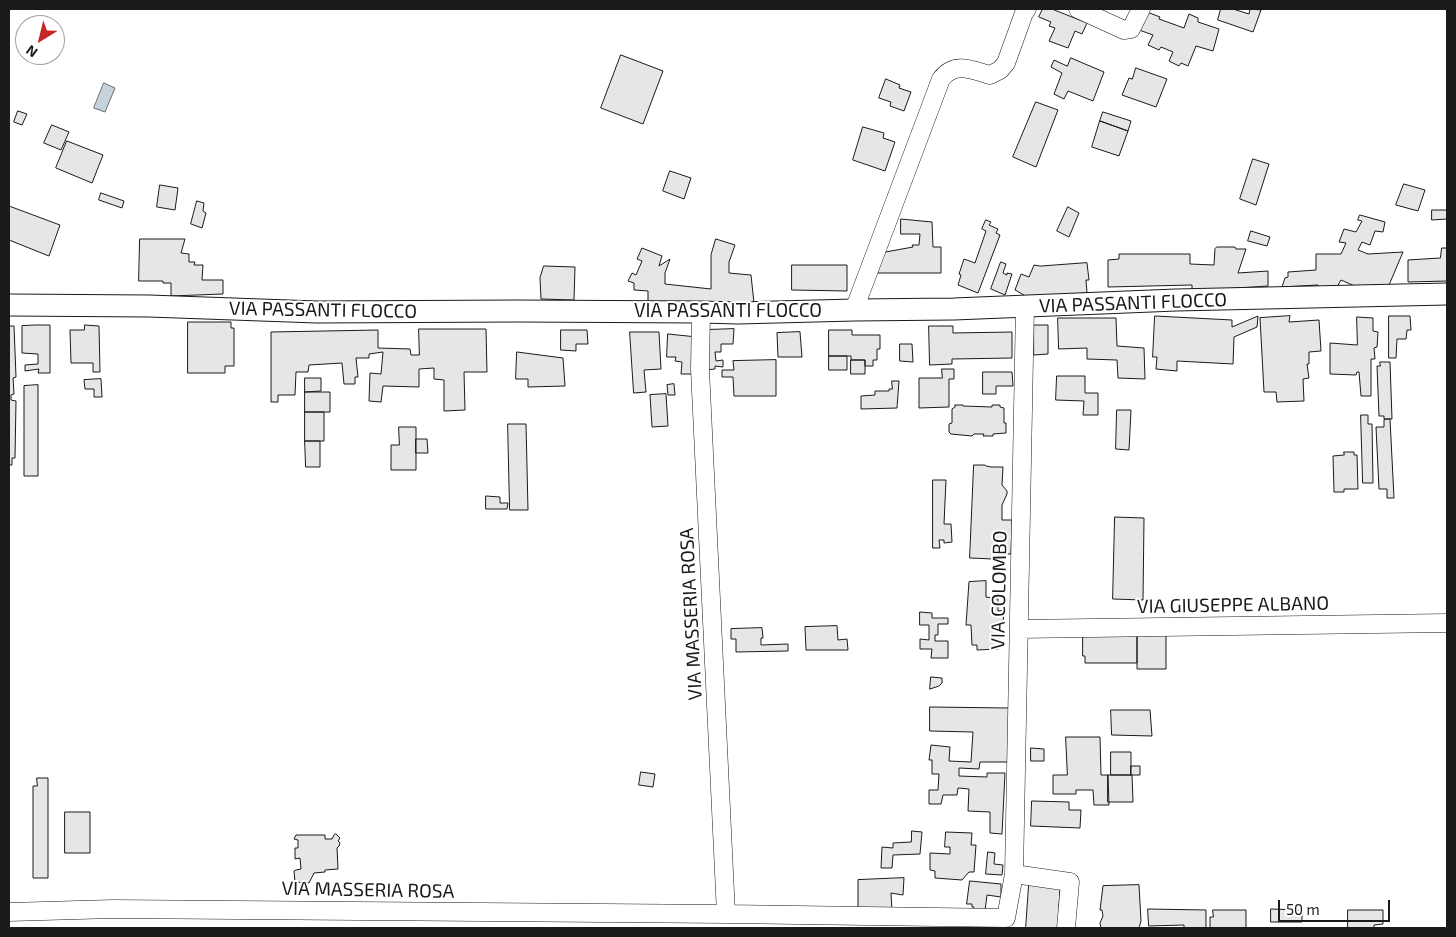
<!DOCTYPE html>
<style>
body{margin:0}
#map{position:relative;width:1456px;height:937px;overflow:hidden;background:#fff;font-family:"Exo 2",sans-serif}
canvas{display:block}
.frame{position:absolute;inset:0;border:10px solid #1a1a1a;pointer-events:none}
.north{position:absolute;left:15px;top:15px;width:50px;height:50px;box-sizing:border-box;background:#fff;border:1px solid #a3a3a3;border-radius:50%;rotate:216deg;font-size:14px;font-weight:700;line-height:20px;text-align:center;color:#1a1a1a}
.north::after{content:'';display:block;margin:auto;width:18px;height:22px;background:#c62828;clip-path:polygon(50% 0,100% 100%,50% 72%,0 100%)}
.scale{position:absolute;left:1278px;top:900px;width:112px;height:22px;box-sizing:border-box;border:2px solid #1a1a1a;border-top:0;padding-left:6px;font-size:15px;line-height:18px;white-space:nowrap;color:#1a1a1a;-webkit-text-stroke:4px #fff;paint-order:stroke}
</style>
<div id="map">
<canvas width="1456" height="937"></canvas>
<div class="frame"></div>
<div class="north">N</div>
<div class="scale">50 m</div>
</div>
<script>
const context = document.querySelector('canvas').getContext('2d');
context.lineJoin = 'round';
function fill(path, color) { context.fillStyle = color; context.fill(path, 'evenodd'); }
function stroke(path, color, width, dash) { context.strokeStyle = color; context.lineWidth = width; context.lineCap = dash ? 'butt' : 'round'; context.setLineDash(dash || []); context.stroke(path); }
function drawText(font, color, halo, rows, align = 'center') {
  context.font = font + ' "Exo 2",sans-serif'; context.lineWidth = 4; context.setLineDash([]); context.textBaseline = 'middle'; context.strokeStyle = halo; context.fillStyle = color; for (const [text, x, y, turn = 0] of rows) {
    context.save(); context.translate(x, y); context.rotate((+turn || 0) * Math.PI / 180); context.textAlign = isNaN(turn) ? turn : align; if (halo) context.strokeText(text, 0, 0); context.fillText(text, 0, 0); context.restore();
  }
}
const water = new Path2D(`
 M104 83 115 88 105 112 94 108Z`);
const building = new Path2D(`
 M1043 9H1052L1087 23 1082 34 1075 31 1068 48 1049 41 1055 28 1049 26 1051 22 1039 17Z
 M1221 9H1233L1249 14 1250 9 1261 10 1253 32 1218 20Z
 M1147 12 1160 17 1159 19 1184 28 1189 14 1198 18V22L1219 29 1213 51 1196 46 1188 66 1181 63 1179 66 1169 61 1173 52 1161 47 1159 50 1148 45 1153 35 1139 30Z
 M621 55 663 71 643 124 601 108Z
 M1071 58 1104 72 1093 101 1068 91 1064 99 1054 94 1062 73 1051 67 1054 60 1067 66Z
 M1136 68 1167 79 1156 107 1122 95 1129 78 1132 79Z
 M886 79 900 85 899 88 911 92 904 111 890 106 891 102 879 98Z
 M1036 102 1058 110 1036 167 1013 157Z
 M18 111 27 114 22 125 14 122Z
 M1103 112 1131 121 1128 131 1100 121Z
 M1100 121 1128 131 1119 156 1092 147Z
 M52 125 69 132 61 150 44 143Z
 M863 127 884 133 883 138 895 142 885 171 853 160Z
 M67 141 103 155 92 183 56 168Z
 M1253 159 1269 164 1256 205 1240 199Z
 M670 171 691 178 684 199 663 191Z
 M1404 184 1425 190 1418 211 1396 205Z
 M160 185 178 188 175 210 157 207Z
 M101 193 124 201 122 208 99 200Z
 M197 201 204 203 203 211 206 213 202 228 191 224Z
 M9 206 60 225 49 256 9 240Z
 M1068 207 1079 213 1069 237 1057 231Z
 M1432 210H1447V219L1432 220Z
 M1360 215 1385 222 1383 232 1375 231 1370 245 1362 242 1358 250 1368 254 1403 252 1389 285 1357 287 1341 280 1336 289 1319 290 1318 285 1282 287 1285 278 1288 277V272L1316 270V254H1341L1346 243 1339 242 1344 229 1356 232 1362 221 1358 220Z
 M901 219 932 222 933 247H941V273H876L880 253 913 247 912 245H919L920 234H901Z
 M986 220 991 222 989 225 998 229 996 233 1000 235 978 293 958 285 961 275 959 274 964 259 975 263 986 231 982 229Z
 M1251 231 1270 237 1267 246 1248 241Z
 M140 239H185L181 253 189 254V262H195L194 265H203L202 280H223V294L171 296V283H163V281H139Z
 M716 239 735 245 729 262V273L751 275 754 303 648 304V291L634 290V283L628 281 632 273 636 275 642 261 637 259 642 248 662 256 659 266 670 259 665 273V284L711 289V255Z
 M1217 247H1235L1236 249H1246L1238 273 1268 271V286L1192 291V285L1108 287V260L1119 259V254H1190V264L1214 265 1215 249Z
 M1442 248H1447V281L1408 282V260L1440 258Z
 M1001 262 1006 264 1003 273 1007 275V273L1012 274 1005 295 991 289Z
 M1087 263 1089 280H1086L1087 293 1023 298 1024 295 1015 290 1021 274 1029 277 1034 265 1040 266Z
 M792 265H847V291L792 290Z
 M544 266 575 267 574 300 541 299 540 278Z
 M1155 316 1232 320V327L1258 316 1257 327 1234 337 1233 364 1177 361V371L1156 369 1157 357H1153Z
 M1290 316 1289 322 1319 320 1321 351 1309 352V364H1307L1309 378 1303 379 1304 401 1277 402 1276 392H1264L1260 318Z
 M1389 316H1410L1411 330H1407L1406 339H1397L1396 358H1389Z
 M1357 317 1373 318V331L1378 332 1377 347 1374 348 1375 359H1371V396H1361L1359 372H1357L1356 375 1330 374V343L1357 345Z
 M1058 318H1116L1117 346 1144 348 1145 379 1118 378 1117 360 1087 359V348L1059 349Z
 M188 322H231V328H234V366H225V373H188Z
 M36 325H50V373H38L39 369 25 371V365L38 364V354L22 353V326Z
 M85 325 99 326 100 372H93V363H71L70 330H84Z
 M1034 325H1048V354L1034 355Z
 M9 326H14L16 377 13 378 14 394 11 395V400L16 401 15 458H12V465H9Z
 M929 326H953V333L1012 332V358L952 359V364L930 365Z
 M419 329H486L487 372H464L465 410 444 411V380L434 379V368L419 369V387L383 386 381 402 369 401 370 373 381 374 383 352 369 354V358H356L358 377H355V384H344L342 363 309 365 308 372H296L295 395H278V402H271V332L378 330V348L410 349 411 355H419Z
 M734 329 733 344H721V352H715L716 361 723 360V367L715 366V369L704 370 706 330Z
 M561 330H587L588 344H576V351L561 350Z
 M829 330H852V335H880V349H877V360H873V366H865V360H851V356H829Z
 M630 332H659L661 369 644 370 646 392 634 393Z
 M800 332 802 357H778L777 333Z
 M668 334 697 337 693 374H681L682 362 675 361 676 357H667Z
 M900 344H912L913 362 900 361Z
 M517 352 563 358 565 386 528 387V379H516Z
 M829 356H847V370H829Z
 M776 360V396H734L733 377H722V370H734L733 361Z
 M851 360H865V374H851Z
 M1380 362H1390L1392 419H1384V416H1379L1377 366H1380Z
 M942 369H954V379H949V407L919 408V378H942Z
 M983 372H1012L1013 386H996V394H983Z
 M1057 376H1085V393H1098V415H1083L1084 401 1056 400Z
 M305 378H321V391L305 392Z
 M101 379 102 397H94V389H85L84 380Z
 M892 381H899L897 408 861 409V396L875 395V391H889V389H892Z
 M674 384 675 395H668L667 385Z
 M38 385V476H24V386Z
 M305 392H330V412H305Z
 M666 394 668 426 652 427 650 395Z
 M955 405H963V406L992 407V405H1000V407L1004 408V423H1006V433L993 434V436H983L984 434H974L972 436 951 434 949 432V424L952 423V409L955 407Z
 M1117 410H1131L1129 450 1116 449Z
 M305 412H324V441H305Z
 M1361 415H1368V424H1372L1373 483H1363Z
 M1390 419 1394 498H1387V489H1379L1376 427H1384V420Z
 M508 424H526L528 510H510Z
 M399 427H416V470H391V445H399Z
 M416 439H427L428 453H416Z
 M305 441H320V467H306Z
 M1344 452H1354V455H1357L1358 489H1344V492H1334L1333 456 1344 455Z
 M974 465H985L986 466 991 467H1003L1002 485 1007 491V494L1002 505V520H1012L1011 554H1004L1005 557 994 556 993 559 970 558Z
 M933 480H946L944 524H951L952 542 944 543V540H939L940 548H933Z
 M486 496 500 497V503H508L507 509H486Z
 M1115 517 1144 518 1143 600 1113 599Z
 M986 581V597L998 599V611L1004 610 1003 625H999L998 649 977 650V645H972L971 625H966L969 582Z
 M920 612 932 613V618H948V624H938V635H935V641H948V658H931L932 649H920V639L929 640V625H920Z
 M837 626 838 640 847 639 848 650H806L805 627Z
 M762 628 763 638H761V645L788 644V651L736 652V639H731V629Z
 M1166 635V669H1137V636Z
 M1083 636H1137V663H1085V656H1083Z
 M931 677 942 678V683L939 686 930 689Z
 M930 707 1009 708 1008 762H980L979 769 959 768V776L987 777V773H1005L1002 834 990 833V812L968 811 969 789 958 788 957 795H943L941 804H929V790H938L939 774H932V760H929L931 745 950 747 949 761 971 762 973 732 930 731Z
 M1111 710H1150L1152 736 1112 735Z
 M1066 737H1100L1101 775H1108L1109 805H1094L1093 790H1076V794H1053V775H1067Z
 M1031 748 1044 749V761H1031Z
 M1111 752H1131V775H1111Z
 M1131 766H1140V775H1131Z
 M641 772 655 774 653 787 639 785Z
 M1108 775H1132L1133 802H1108Z
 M37 778H48V878H33V786H37Z
 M1032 801 1069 802V810H1081L1080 828 1031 826Z
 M65 812H90V853H65Z
 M912 831 922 832 920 854 893 855 892 868H881L882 847 893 848V843L911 842Z
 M946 832 972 833 971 845H976L974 872H969L962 880 935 878V871L930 870V853L950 854V847H945Z
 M336 834 340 838 338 841 340 843 339 846 337 848 338 869 325 870V872L314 873 309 883 295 882 294 871 296 870 301 869 300 858 295 859V848H298V840L294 839 296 835H325V839H332L334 835Z
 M988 852 995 853 994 864 1003 865 1002 875 986 874Z
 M904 878 903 895 891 893 892 911H858V880Z
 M970 881 1001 884V897L987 895 985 911H973L974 907H972V904H967Z
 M1029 885 1060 887 1058 928H1026Z
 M1139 885 1141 921 1139 928H1101L1100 923 1103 916 1102 910H1100L1103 886Z
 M1148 909 1206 910V928H1184V925L1149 926Z
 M1271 909 1302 910V922H1271Z
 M1213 910H1246V928H1210V917H1213Z
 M1348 910H1383V924L1374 925V928H1348Z`);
const minor = new Path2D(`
 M1078 9 1124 30 1131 29 1141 9
 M1025 306 1014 874 1070 882 1066 928
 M854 310 941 79C955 61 972 70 990 75L1000 70 1006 63 1024 13 1027 9
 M701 312 700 369 726 914
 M1019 629 1447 623
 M9 912 113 909 726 914 1006 918 1014 874`);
const major = new Path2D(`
 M9 305 149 306 317 312 517 311 701 312 738 313 854 310 954 309 1176 300 1447 294`);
const streetNames = [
 ["VIA PASSANTI FLOCCO",1133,303,-2],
 ["VIA PASSANTI FLOCCO",323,310,1],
 ["VIA PASSANTI FLOCCO",728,311],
 ["VIA COLOMBO",999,590,-89],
 ["VIA GIUSEPPE ALBANO",1233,605,-1],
 ["VIA MASSERIA ROSA",691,614,-93],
 ["VIA MASSERIA ROSA",368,890,1]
];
fill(water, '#c6d2dc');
stroke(water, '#6a6a6a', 1);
fill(building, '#e6e6e6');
stroke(building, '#1a1a1a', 1);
stroke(minor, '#1a1a1a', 19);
stroke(major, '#1a1a1a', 23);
stroke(minor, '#fff', 18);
stroke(major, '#fff', 21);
drawText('19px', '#1a1a1a', '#fff', streetNames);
</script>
